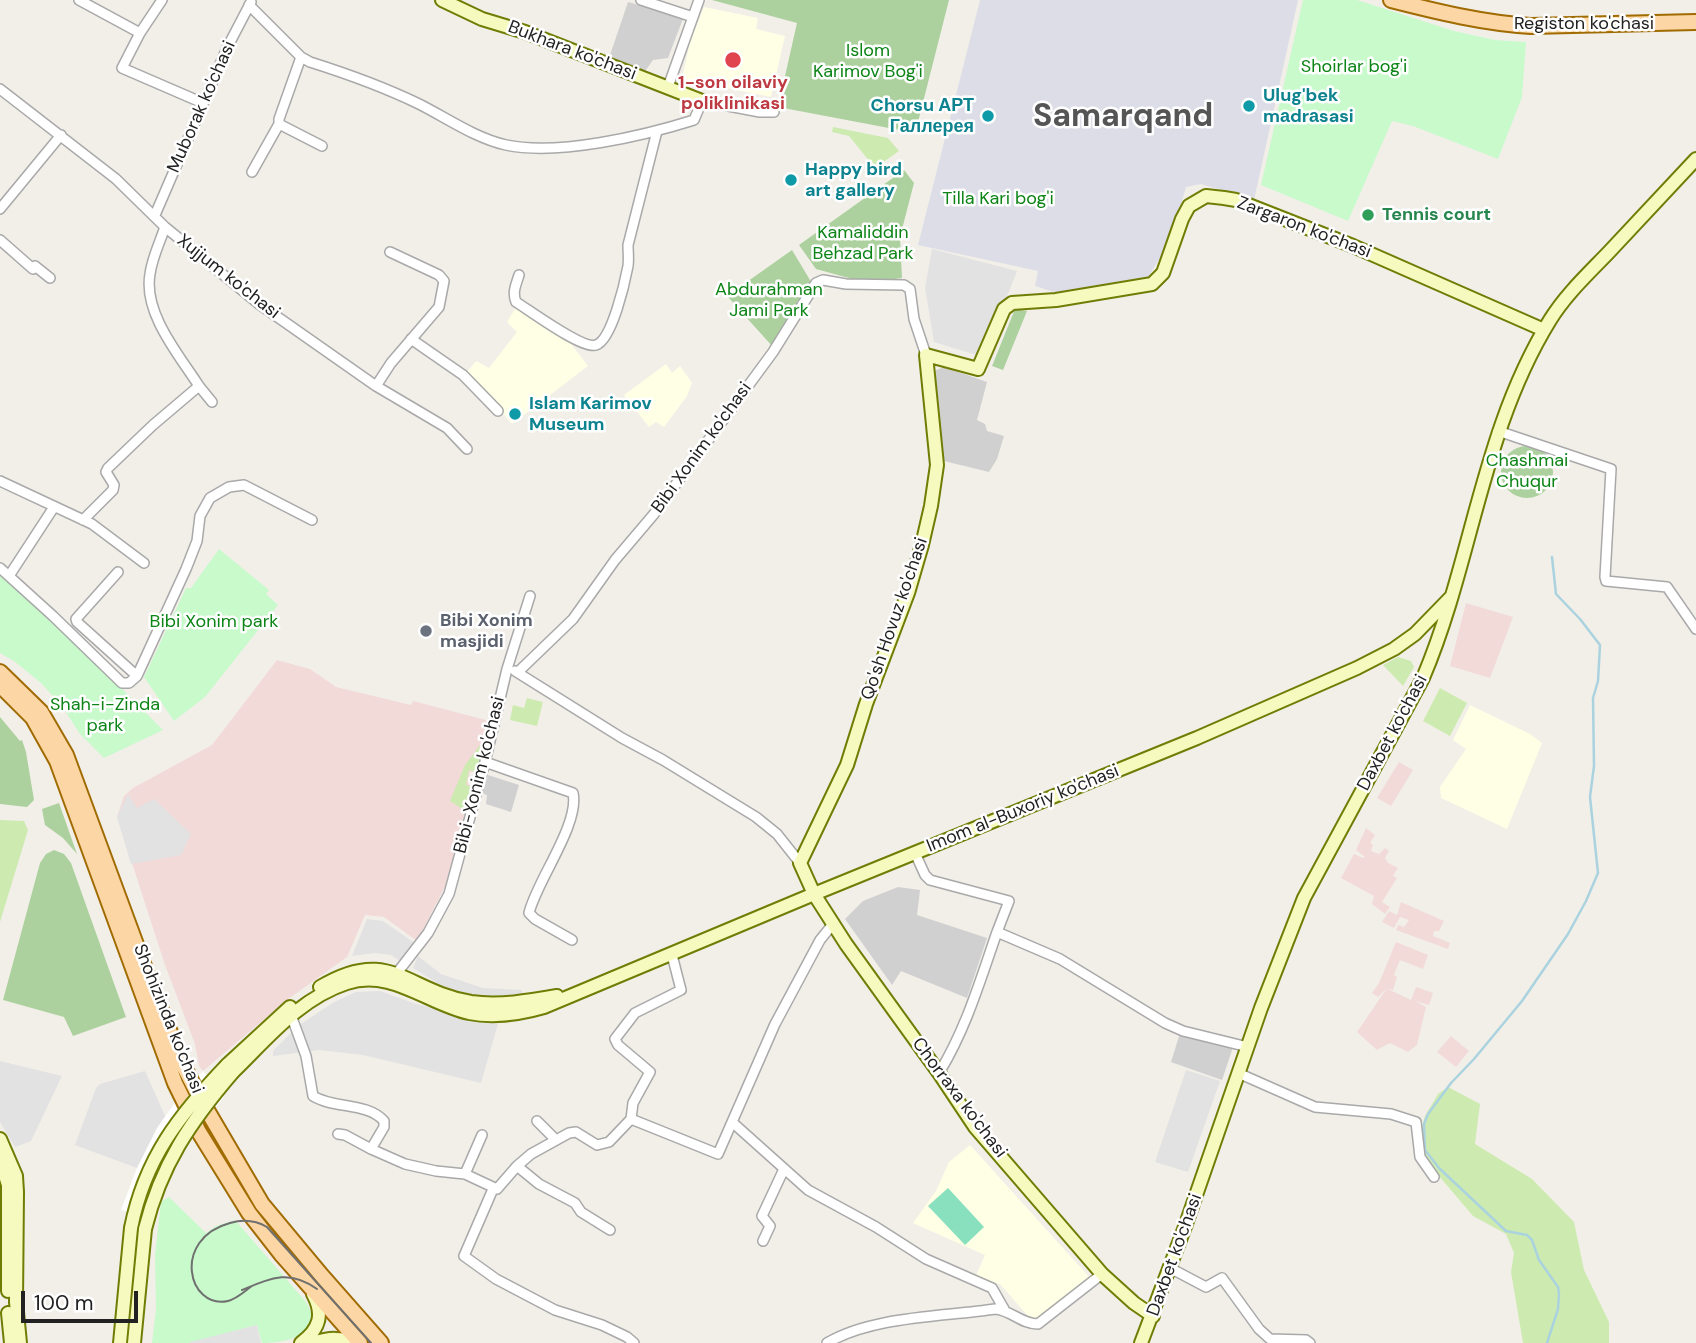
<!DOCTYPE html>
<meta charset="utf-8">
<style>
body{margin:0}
#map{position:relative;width:1696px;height:1343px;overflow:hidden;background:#f2efe9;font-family:"DM Sans",sans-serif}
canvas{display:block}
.scale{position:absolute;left:21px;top:1291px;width:117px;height:32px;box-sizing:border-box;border:4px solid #222;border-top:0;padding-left:9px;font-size:21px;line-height:24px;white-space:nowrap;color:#222;-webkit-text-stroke:5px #fff;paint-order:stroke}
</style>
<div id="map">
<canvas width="1696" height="1343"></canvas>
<div class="scale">100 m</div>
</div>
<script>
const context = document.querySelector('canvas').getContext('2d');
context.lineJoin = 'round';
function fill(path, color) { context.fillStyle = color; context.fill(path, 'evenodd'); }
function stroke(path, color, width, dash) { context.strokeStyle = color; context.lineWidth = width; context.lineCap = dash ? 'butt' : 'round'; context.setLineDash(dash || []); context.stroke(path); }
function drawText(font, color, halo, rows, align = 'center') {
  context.font = font + ' "DM Sans",sans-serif'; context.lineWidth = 5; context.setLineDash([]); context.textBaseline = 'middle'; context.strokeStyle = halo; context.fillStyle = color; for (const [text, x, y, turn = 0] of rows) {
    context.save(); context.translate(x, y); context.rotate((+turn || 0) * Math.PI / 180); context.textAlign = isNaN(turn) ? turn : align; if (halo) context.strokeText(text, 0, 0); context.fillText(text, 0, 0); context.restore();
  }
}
const commercial = new Path2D(`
 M1466 603 1513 617 1490 678 1450 666Z
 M277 660 310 669 336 687 411 705 413 701 490 721 479 772H470L468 784 474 787 451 875 417 941 384 917 365 915 347 957 287 1000 203 1071 199 1066 195 1044 165 965 117 817 124 796 133 788 212 745Z
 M1399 762 1413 770 1391 806 1377 798Z
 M1366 828 1375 835 1370 843 1373 845 1371 851 1379 854 1385 848 1389 851 1385 858 1388 863 1398 868 1393 876 1397 878 1382 902 1390 907 1385 914 1372 904 1374 896 1341 878 1354 854 1363 858 1365 857 1356 850Z
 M1401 902 1444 921 1439 931H1434L1433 936 1450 943 1448 949 1396 930 1398 925 1404 927 1409 920 1400 917 1394 928 1382 922 1389 911 1397 915Z
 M1396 942 1428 955 1423 969 1400 960 1394 975 1397 977 1393 990 1388 989 1411 1000 1416 987 1433 993 1429 1005 1415 1001 1426 1007 1417 1045 1408 1052 1390 1043 1377 1050 1357 1032 1387 988 1378 997 1372 993 1379 983Z
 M1451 1036 1469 1051 1456 1067 1437 1052Z`);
const education = new Path2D(`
 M704 7 758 18 756 29 785 36 771 97 682 79 690 42Z
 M518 304 568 340 588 366 512 424 467 372 476 361 489 368 517 332 507 322Z
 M666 364 672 373 680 366 692 383 687 396 664 427 656 422 649 427 624 395Z
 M1470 705 1530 734 1542 743 1507 829 1441 798 1440 787 1466 749 1453 740Z
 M970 1145 1091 1279 1034 1323 1000 1284 975 1278 985 1255 913 1223 936 1191 949 1162Z`);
const religious = new Path2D(`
 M628 2 647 7 650 4 684 16 668 58 653 60 643 74 608 61Z
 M944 367 987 382 977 420 985 424 987 431 1004 436 997 459 989 472 940 460 934 371Z
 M488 775 519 785 511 812 486 804 487 795 482 793Z
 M898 887 920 890 917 915 987 938 967 998 901 971 892 985 845 919 863 901Z
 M1181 1030 1235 1041 1222 1080 1171 1062Z`);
const grass = new Path2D(`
 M833 127 888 138 899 151 875 168 849 136 832 132Z
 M1398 657 1411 661 1414 667 1403 686 1383 665Z
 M1440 688 1467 703 1450 736 1423 721Z
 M527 698 543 702 537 726 510 720 513 705 524 708Z
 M481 744 486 745 479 772 469 770 466 785 474 787 467 812 450 801 465 765Z
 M0 820 24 821 28 830 0 922Z
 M1448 1087 1480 1104 1475 1144 1532 1179 1574 1222 1584 1270 1609 1322V1343H1523L1511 1272 1514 1253 1506 1234 1473 1216 1422 1156 1419 1136 1425 1116 1438 1094Z`);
const forest = new Path2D(`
 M712 0H949L917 126 910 132 778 107 797 23Z
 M904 170 914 183 900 237 902 278 867 283 816 269 799 245Z
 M792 250 813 285 773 347 727 296Z
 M1015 309 1027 311 1003 370 992 366Z
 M1501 472a26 26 0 1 1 52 0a26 26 0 1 1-52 0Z
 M0 717 20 741 22 740 26 752 34 800 27 807 0 804Z
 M59 803 77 854 63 838 45 825 42 809Z
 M54 850 64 854 71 863 126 1017 73 1036 64 1017 3 1000 40 863 46 854Z`);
const park = new Path2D(`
 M1303 0H1357L1454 31 1495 40 1526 42 1522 97 1498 159 1413 126 1392 121 1348 221 1261 185Z
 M219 549 269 590 266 594 278 605 205 697 174 721 144 677 186 588H191Z
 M0 575 47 614 163 730 104 758 80 734 62 706 41 683 14 661 0 653Z
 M169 1197 206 1233 216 1226 235 1220 306 1302 313 1316C308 1339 281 1343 262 1343L257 1325 190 1343H152L156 1309 155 1255 161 1202Z`);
const pitch = new Path2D(`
 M948 1188 984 1227 965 1245 928 1206Z`);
const parking = new Path2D(`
 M932 249 1017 271 983 357 934 342 925 288Z
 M128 794 137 808 154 799 191 834 181 855 131 864 117 817Z
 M367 919 383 921 416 944 406 965 391 955 375 953 352 956Z
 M418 956 441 974 483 988 522 990 523 1000 487 998 450 991 413 968Z
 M380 991 416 1004 498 1024 481 1083 363 1055 319 1050 273 1056V1051L298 1026 334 1002 356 992Z
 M0 1061 62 1076 31 1141 15 1147 0 1122Z
 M1186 1070 1220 1081 1188 1172 1155 1162Z
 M145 1071 165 1116 137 1168 75 1145 96 1088 100 1084Z
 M257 1325 261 1343H190V1342Z`);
const plaza = new Path2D(`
 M980 0H1298L1254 200 1201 184 1186 187 1170 241 1147 279 1057 293 1035 286 1038 271 918 245Z`);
const pier = new Path2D(`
 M203 1071 224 1097 185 1146 168 1181 156 1219 121 1210 137 1168 157 1128 181 1094Z`);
const stream = new Path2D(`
 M1547 1343 1558 1309 1559 1294 1558 1287 1539 1260 1532 1240 1527 1235 1506 1231 1439 1168 1425 1150 1424 1124 1428 1114 1451 1083 1474 1059 1522 1001 1568 934 1586 901 1598 873 1590 797 1594 766 1593 698 1598 681 1600 645 1580 619 1556 594 1552 557`);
const street = new Path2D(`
 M79 0 140 33
 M162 0 140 33 122 68 203 103
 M641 0 693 17
 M249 5 301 57 310 62C348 74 384 87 419 104 447 118 475 138 506 145 558 156 643 136 694 120L702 101 760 112H774
 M301 57 279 119V124L322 146
 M668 87 699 0
 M0 89 116 179 165 227 259 304 376 386 447 428 467 449
 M252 172 279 124
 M0 209 61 135
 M155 215 228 46 251 2
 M165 227C160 242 152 258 150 274 143 313 179 355 199 386
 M0 240 33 269 35 266 50 278
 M519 275C516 285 512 292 516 302 529 310 583 350 596 345 612 340 625 282 628 266 629 259 628 252 628 245L657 131
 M411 339 463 375 498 411
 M376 386 391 363 439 307 444 281 439 275 390 252
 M1498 431 1611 469 1605 577 1606 581 1667 587 1696 629
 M0 481 92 524 144 563
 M83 520 113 490 114 485 106 472 108 468 153 425 199 386 212 402
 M0 568 53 616 122 683H129L137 676 186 569 197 541 200 516 210 498 229 487 244 485 312 520
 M118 572 76 619 77 622 137 676
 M9 576 54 507
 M515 671 622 738 663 760 756 817 777 834 800 863
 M518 672 573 619 615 560 654 514 773 352 816 283 823 280 846 284 904 285 910 289 914 319 926 355
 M485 762 573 793C580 824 536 882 529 913L535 919 572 940
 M915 853 925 875 930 880 1009 901 997 932
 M397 973 428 933 449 894 485 762 507 669 530 596
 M291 1015 306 1056 313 1096C334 1109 367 1102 384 1121V1127L371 1149 405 1164 436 1171 465 1174 497 1189 517 1166 531 1154 569 1133 576 1132 597 1145 609 1142 631 1119 633 1103 650 1072 618 1045 615 1039 635 1013 681 990 672 955
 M939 1073C966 1029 980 981 997 932L1060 959 1165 1023 1183 1031 1248 1047
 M1238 1073 1315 1107 1391 1114 1416 1122 1420 1157 1434 1177
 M631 1119 718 1154 775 1024 820 940 833 924
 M537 1121 556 1140
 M732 1122 808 1190 876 1227 926 1259 992 1288 1004 1309
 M338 1134 345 1135 371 1149
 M517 1166 539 1184 575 1203 581 1212 610 1230
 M465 1174 482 1135
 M493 1189 464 1256 496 1279 555 1310 602 1325 627 1337 634 1343
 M763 1241 770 1226 762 1216 784 1169
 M1170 1268 1206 1287 1222 1278 1259 1329 1270 1339 1306 1340 1310 1343
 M827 1343C873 1316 942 1317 995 1309 1011 1310 1021 1324 1038 1324L1102 1274`);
const secondary = new Path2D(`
 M442 0 482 19 525 32 702 101
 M320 987C390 945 406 991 471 1002 499 1006 529 1001 557 996
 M227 1065 290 1007
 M233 1072C267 1039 300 998 347 983 390 968 428 1004 469 1013 495 1018 520 1014 544 1007L814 894 1197 738 1357 668 1394 649 1415 634 1452 596
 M0 1139 16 1176 17 1192 16 1302 20 1343
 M0 1159 8 1185V1291
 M8 1313 11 1343
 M1153 1316 1134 1303 1102 1274 975 1127 939 1073 846 944 814 894 800 863 847 765 866 704 908 593 922 545 931 506 937 465 926 355 978 369 1004 309 1012 303 1056 300 1152 284 1163 273 1182 219 1189 206 1206 196 1224 198 1236 200 1353 246 1544 330
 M120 1343 131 1228
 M134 1343 145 1229
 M301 1343C320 1329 324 1314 313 1294
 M314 1343C330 1337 341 1338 357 1343
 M1141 1343 1186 1224 1261 1008 1304 898 1423 678C1473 560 1481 432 1550 320 1566 294 1589 273 1609 252 1638 221 1667 190 1696 159`);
const primary = new Path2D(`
 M1391 0C1438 12 1483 23 1531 26L1696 22
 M0 672 41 712 66 755 151 985 183 1065 201 1100 262 1204 322 1276 381 1343
 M0 685 33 718 57 761 175 1083 199 1132 249 1213 281 1254 360 1343`);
const tram = new Path2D(`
 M252 1286C245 1291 237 1299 228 1301 188 1310 171 1239 230 1223 244 1219 255 1220 267 1227L371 1343
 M242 1290C271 1278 289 1269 317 1289`);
const secondaryBridge = new Path2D(`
 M131 1228C145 1158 179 1115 227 1065
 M145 1229C161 1165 190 1122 233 1072`);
const markers = [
 [733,60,9,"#e0444e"],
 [1249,106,7,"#0f9aa8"],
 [988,116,7,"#0f9aa8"],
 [791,180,7,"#0f9aa8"],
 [1368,215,7,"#2e9e5b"],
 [515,414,7,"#0f9aa8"],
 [426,631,7,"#6b7280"]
];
const streetNames = [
 ["Registon ko'chasi",1584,24],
 ["Bukhara ko'chasi",572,51,21],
 ["Muborak ko'chasi",202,107,-66],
 ["Zargaron ko'chasi",1304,228,21],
 ["Xujjum ko'chasi",228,277,38],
 ["Bibi Xonim ko'chasi",702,448,-54],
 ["Qo'sh Hovuz ko'chasi",895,619,-71],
 ["Daxbet ko'chasi",1393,733,-62],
 ["Bibi-Xonim ko'chasi",480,775,-76],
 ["Imom al-Buxoriy ko'chasi",1023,809,-22],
 ["Shohizinda ko'chasi",168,1019,68],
 ["Chorraxa ko'chasi",959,1098,53],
 ["Daxbet ko'chasi",1175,1255,-70]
];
const parkNames = [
 ["Islom",868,51],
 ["Karimov Bog'i",868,72],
 ["Shoirlar bog'i",1354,67],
 ["Tilla Kari bog'i",998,199],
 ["Kamaliddin",863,233],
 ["Behzad Park",863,254],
 ["Abdurahman",769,290],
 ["Jami Park",769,311],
 ["Chashmai",1527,461],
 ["Chuqur",1527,482],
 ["Bibi Xonim park",214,622],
 ["Shah-i-Zinda",105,705],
 ["park",105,726]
];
const healthNames = [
 ["1-son oilaviy",733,83],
 ["poliklinikasi",733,104]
];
const cultureNames = [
 ["Ulug'bek",1263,96],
 ["mаdrаsasi",1263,117],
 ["Chorsu АРТ",974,106,"right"],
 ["Галлерея",974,127,"right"],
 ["Happy bird",805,170],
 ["art gallery",805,191],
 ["Islam Karimov",529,404],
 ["Museum",529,425]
];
const leisureNames = [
 ["Tennis court",1382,215]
];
const worshipNames = [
 ["Bibi Xonim",440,621],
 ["masjidi",440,642]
];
const townNames = [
 ["Samarqand",1123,118]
];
fill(commercial, '#f2dad9');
fill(education, '#ffffe5');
fill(religious, '#d0d0d0');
fill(grass, '#cdebb0');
fill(forest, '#add19e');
fill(park, '#c8facc');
fill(pitch, '#88e0be');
fill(parking, '#e2e2e2');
fill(plaza, '#dddde8');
fill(pier, '#fff');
stroke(stream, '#aad3df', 2.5);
stroke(street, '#a9a9a9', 12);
stroke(secondary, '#707d05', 16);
stroke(primary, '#a06b00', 18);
stroke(street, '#fff', 9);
stroke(secondary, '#f7fabf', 12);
stroke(primary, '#fcd6a4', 14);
stroke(tram, '#707070', 2);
stroke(secondaryBridge, '#707d05', 16, []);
stroke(secondaryBridge, '#f7fabf', 12);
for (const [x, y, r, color] of markers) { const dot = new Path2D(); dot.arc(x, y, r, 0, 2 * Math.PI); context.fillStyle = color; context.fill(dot); stroke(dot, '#fff', 2.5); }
drawText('18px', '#222', '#fff', streetNames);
drawText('18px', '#0c8416', '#fff', parkNames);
drawText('bold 18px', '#be3a42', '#fff', healthNames);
drawText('bold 18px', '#0d838f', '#fff', cultureNames, 'left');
drawText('bold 18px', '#27864d', '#fff', leisureNames, 'left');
drawText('bold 18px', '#5b616d', '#fff', worshipNames, 'left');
drawText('bold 32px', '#555', '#fff', townNames);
</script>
